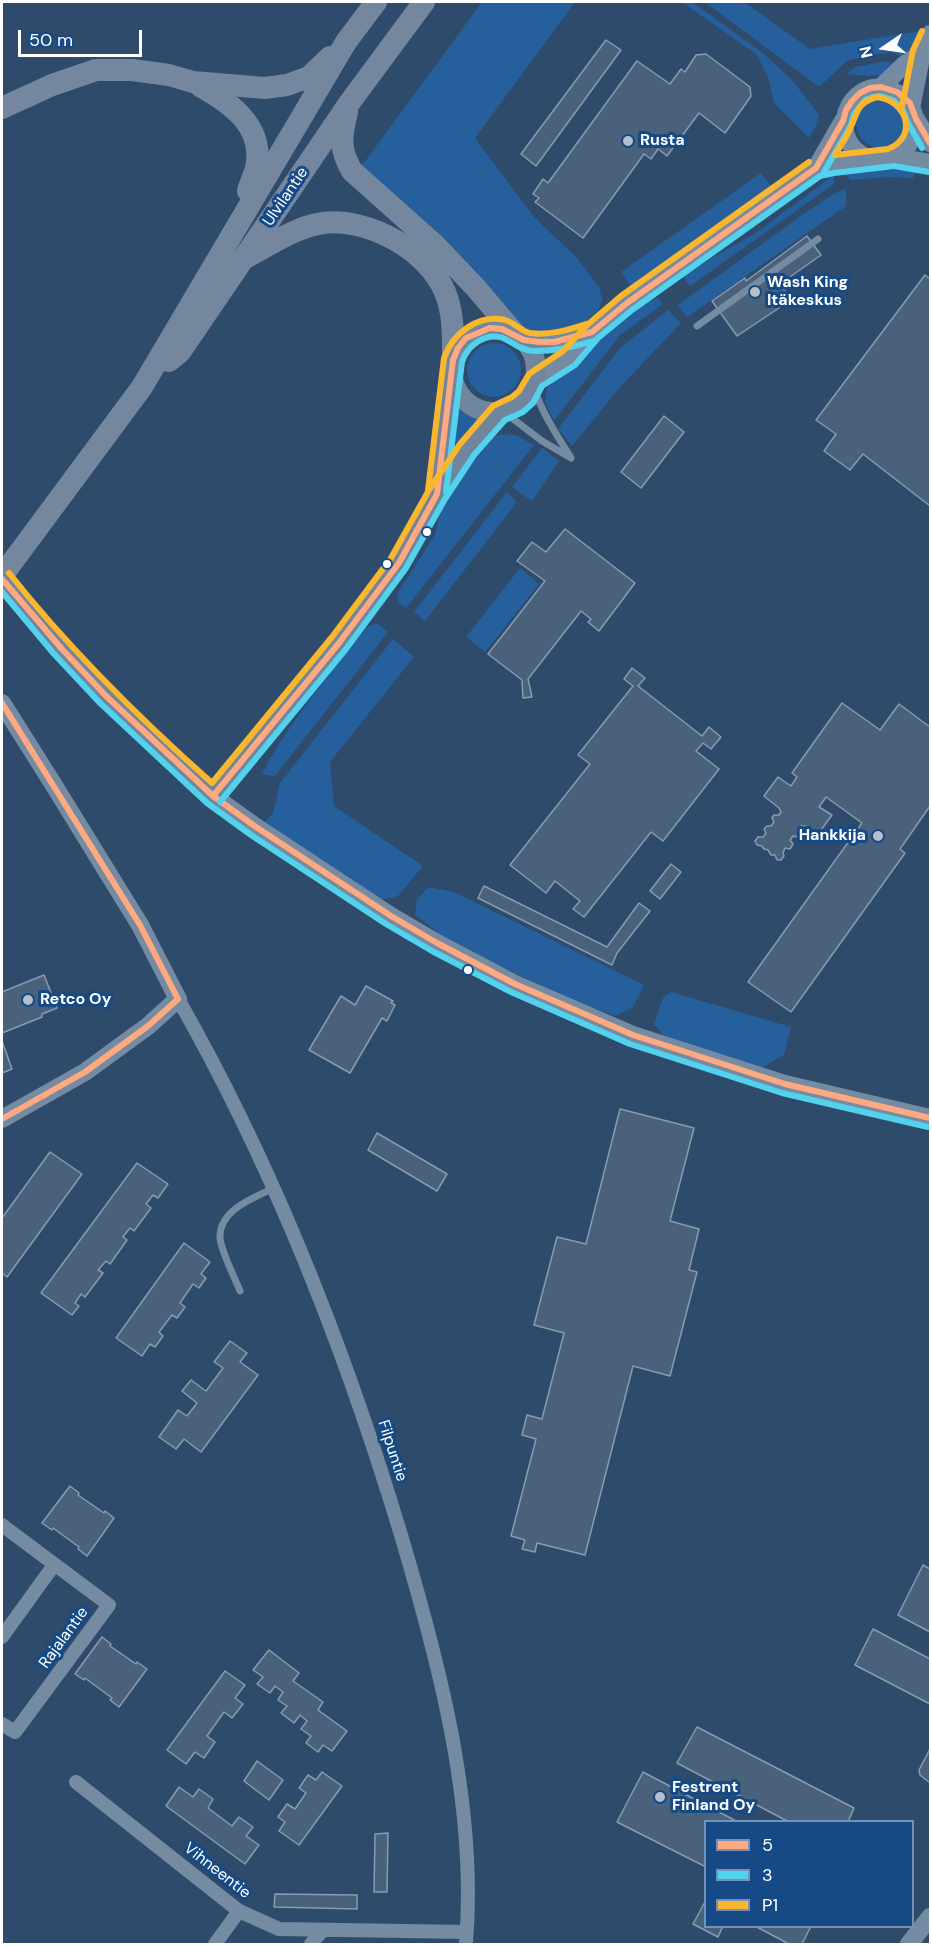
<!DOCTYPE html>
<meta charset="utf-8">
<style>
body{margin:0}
#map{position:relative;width:932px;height:1946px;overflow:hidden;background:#2f4b6c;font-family:"DM Sans",sans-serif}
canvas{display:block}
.frame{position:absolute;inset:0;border:3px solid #fff;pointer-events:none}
.legend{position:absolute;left:704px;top:1820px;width:210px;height:108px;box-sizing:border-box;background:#154a86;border:2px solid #7392b6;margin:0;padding:8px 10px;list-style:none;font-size:18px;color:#fff}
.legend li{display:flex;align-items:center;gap:12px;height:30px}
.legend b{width:30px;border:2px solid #7392b6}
.north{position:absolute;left:854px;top:18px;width:60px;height:60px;-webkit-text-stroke:4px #154a86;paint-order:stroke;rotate:257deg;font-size:16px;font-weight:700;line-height:24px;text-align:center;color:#fff}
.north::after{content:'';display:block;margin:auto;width:21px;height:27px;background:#fff;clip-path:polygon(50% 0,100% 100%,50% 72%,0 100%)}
.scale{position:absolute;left:18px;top:30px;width:124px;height:27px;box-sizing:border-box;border:3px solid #fff;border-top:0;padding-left:8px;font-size:18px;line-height:21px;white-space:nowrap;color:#fff;-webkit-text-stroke:4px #154a86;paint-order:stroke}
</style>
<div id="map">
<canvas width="932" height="1946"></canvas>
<div class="frame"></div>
<ul class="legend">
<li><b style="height:8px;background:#ffa980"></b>5</li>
<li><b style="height:8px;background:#53d2ee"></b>3</li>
<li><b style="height:8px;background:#fab62d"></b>P1</li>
</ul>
<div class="north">N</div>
<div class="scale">50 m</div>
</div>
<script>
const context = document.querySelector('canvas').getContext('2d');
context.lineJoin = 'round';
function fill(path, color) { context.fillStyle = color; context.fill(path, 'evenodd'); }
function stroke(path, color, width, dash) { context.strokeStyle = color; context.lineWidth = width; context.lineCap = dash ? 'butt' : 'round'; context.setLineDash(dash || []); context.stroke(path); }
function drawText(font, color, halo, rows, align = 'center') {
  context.font = font + ' "DM Sans",sans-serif'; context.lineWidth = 6; context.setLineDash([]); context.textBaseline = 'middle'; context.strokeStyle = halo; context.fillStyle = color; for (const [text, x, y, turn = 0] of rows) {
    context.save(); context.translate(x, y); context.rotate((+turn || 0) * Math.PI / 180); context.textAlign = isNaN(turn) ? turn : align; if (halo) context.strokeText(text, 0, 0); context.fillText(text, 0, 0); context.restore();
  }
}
const green = new Path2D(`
 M482 2H575L475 138 535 218 577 258 599 287 602 299 598 311 580 326 556 336 535 335 517 325 361 167Z
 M682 2H692L763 53 792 80 819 115 815 128 809 138 774 103 768 77 757 55Z
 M705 2H744L810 49 920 31 905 58 891 52 848 60 819 87Z
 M887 61 895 64 883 75 867 76 847 74 855 67Z
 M856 123a25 25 0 1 1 50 0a25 25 0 1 1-50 0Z
 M862 168 916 171 913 178 889 177 851 180 842 172Z
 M761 173 773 189 631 287 621 272Z
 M834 175V184L690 286 682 276 757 232Z
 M846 189V206L687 317 678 305 802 215 837 192Z
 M658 298 663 304 620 335 554 421 545 402 547 388 562 372 595 343 649 300Z
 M668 310 681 323 621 386 572 446 558 429 620 348Z
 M467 370a27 27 0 1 1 54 0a27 27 0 1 1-54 0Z
 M457 408 470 416 483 421 446 465Z
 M501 434 516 435 534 445 406 608 399 603 397 594 435 535 440 512 452 481 484 443Z
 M542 448 559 461 532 501 512 487Z
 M507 492 517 502 425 621 414 612Z
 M520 568 539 584 485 652 466 637Z
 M377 623 388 632 275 776 262 774C289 721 331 674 367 627Z
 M393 639 414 657 330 762 334 806 423 866 398 896 380 900 327 865 265 822 273 813 280 783Z
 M429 887 454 892 644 985 633 1007 616 1016 579 1003 502 967 444 937 415 915 417 899Z
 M671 992 791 1027 784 1055 761 1068 664 1036 654 1024 663 998Z`);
const building = new Path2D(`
 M606 40 621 50 536 166 521 154Z
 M706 54 750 87 751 96 725 133 699 113 667 156 658 149 651 159 644 154 583 238 535 202 539 198 533 194 543 179 548 183 637 61 670 84 681 69 685 72 696 55Z
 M807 236 821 255 780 284 791 300 737 336 712 301 745 278 746 281Z
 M925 275 930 279V506L863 454 850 470 824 451 836 434 816 420Z
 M664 416 684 432 641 488 621 472Z
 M565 529 635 583 599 631 588 622 591 619 581 611 528 679 532 697 523 698 522 680 488 654 545 581 517 561 532 542 546 552Z
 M632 668 645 678 638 686 702 736 709 727 721 737 711 749 703 743 696 751 719 769 663 841 651 832 584 917 573 909 580 901 555 881 546 893 510 865 590 764 578 755 633 686 624 679Z
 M842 703 880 730 899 704 930 727V806L900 849 905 853 791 1012 748 982 862 823 826 797 819 807 832 815 818 834 806 826H801L799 829 801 833 798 837 793 836 790 840 793 844 790 849 785 848 783 853 784 856 781 860H777L775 855H771L768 850 764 849 762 846 757 845 755 841 758 837H763L766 833 764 829 767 826H771L774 822 772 818 774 815H779L781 812 779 808 764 796 778 777 791 786 797 777 792 773Z
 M671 864 681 872 660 899 650 891Z
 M484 886 607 947 639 903 650 911 617 953 612 965 478 898Z
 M44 975 57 1008 42 1014V1017L2 1033V992Z
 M366 986 393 1001 391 1003 395 1005 387 1021 382 1018 350 1073 309 1050 341 996 355 1005Z
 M2 1041 12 1069 2 1073Z
 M620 1109 694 1128 670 1221 699 1229 689 1270 697 1272 670 1376 633 1366 585 1555 537 1543 535 1552 522 1549 525 1540 511 1536 536 1439 522 1435 527 1415 542 1419 564 1333 534 1325 557 1237 586 1244Z
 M377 1133 447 1174 437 1191 368 1150Z
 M50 1152 82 1174 7 1277 2 1273V1218Z
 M137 1163 168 1184 158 1198 153 1195 146 1204 151 1208 134 1231 130 1228 123 1237 127 1240 110 1264 106 1261 98 1270 103 1273 85 1297 81 1294 75 1303 79 1306 72 1315 41 1293Z
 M184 1243 210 1262 201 1274 206 1278 199 1288 193 1284 180 1303 185 1307 177 1318 172 1315 159 1332 163 1336 155 1347 150 1344 142 1356 116 1338Z
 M230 1341 247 1353 240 1362 258 1375 201 1452 184 1439 176 1449 159 1437 178 1410 187 1416 197 1403 182 1391 191 1380 206 1391 223 1368 214 1362Z
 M70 1486 79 1493 78 1495 104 1513 105 1511 114 1518 87 1556 78 1549 79 1547 53 1528 52 1530 42 1523Z
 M923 1565 930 1569V1632L898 1615Z
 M873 1629 930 1659V1704L855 1665Z
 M102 1637 111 1644 110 1646 136 1664 137 1662 147 1669 119 1707 110 1700 112 1698 85 1678 84 1680 75 1674Z
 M269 1650 299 1673 293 1681 323 1702 318 1710 347 1731 332 1751 323 1745 318 1752 306 1743 311 1736 301 1729 307 1721 300 1715 294 1723 281 1713 287 1706 278 1700 283 1692 275 1686 270 1693 257 1684 263 1677 253 1670Z
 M225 1671 245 1685 235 1698 243 1704 232 1718 224 1712 207 1736 215 1742 204 1758 195 1752 186 1764 167 1750Z
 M697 1727 854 1808 848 1822H789L677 1763Z
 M930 1749V1783L920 1775 919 1770Z
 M257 1761 283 1780 269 1800 244 1781Z
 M322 1772 342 1786 299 1845 279 1831 285 1822 278 1817 287 1804 295 1809 306 1793 299 1788 308 1775 316 1780Z
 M643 1772 738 1822H706V1867L617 1822Z
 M179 1787 193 1797 199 1789 213 1799 208 1808 232 1826 239 1817 253 1827 246 1836 259 1845 245 1864 166 1806Z
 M388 1833 387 1892H374L375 1834Z
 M275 1894 357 1895V1909L274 1907Z
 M706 1900V1926H723L718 1937 693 1924Z
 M755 1926H811L802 1944H789Z`);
const service = new Path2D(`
 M697 326 818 239
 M533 386C542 412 555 433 570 456
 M504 412 542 441 571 458
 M240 1291C235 1278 221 1251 220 1238 219 1210 253 1198 274 1188`);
const minor = new Path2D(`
 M178 999C274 1167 345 1349 401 1535 440 1666 477 1807 466 1944
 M2 1525 109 1605 15 1732 2 1724
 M2 1637 54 1565
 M76 1782 239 1911 279 1929 467 1932
 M215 1944 239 1911
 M311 1944 322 1931`);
const tertiary = new Path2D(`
 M881 87 905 64 922 53
 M911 108 922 53 930 34
 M916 119 930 143
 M894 157 930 163
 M816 168 843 121
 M524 340 554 342 592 332
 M535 380 569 358 592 332 627 303 816 168C841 161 870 164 893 157 910 151 919 129 913 112 908 100 901 93 888 89 847 78 827 138 864 156 868 158 873 158 877 160
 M2 703 50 779 140 925 178 999 148 1026 85 1072 2 1119
 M213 796 256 827 391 916 437 943 515 984 633 1035 785 1084 930 1118
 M909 1944 930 1917`);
const secondary = new Path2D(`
 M452 370a42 42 0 1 1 84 0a42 42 0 1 1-84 0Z
 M437 491 452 379
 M2 579C63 659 138 729 213 796L241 764 339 643 399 563 437 494 467 449 500 412`);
const primary = new Path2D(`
 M200 86C231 103 265 127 256 168 254 176 250 183 248 191
 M2 108 52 85 96 70H132L169 75 193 82 265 88 287 85 309 77 330 57
 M347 112C341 137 339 149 352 171L436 246 476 288 515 334
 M247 257C272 244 295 227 323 223 367 217 428 250 445 292 454 314 453 336 453 360
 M169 361 180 352 350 102 424 2
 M2 576 142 387 346 42 376 2`);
const bus1 = new Path2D(`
 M2 579 61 648 106 696 213 796 256 827 391 916 437 943 515 984 633 1035 785 1084 930 1118
 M2 703 140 925 178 999 148 1026 85 1072 2 1119
 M213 796 339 643 399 563 437 494 453 360 458 348 466 338 490 328 502 329 524 340 539 342H554L592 332 627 303 816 168 843 121 846 110 852 101 860 93 870 88 881 87 897 92 910 103 916 119 930 143`);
const bus2 = new Path2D(`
 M824 172 851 125 854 114 865 100 873 97 880 96 893 100 902 108 908 123 922 148
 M446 492 462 362C467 346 485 332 503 338 514 343 520 350 533 351 555 352 574 346 594 341
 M2 592 54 654 99 702 207 803 251 835 386 924 432 951 511 992 630 1044 782 1093 928 1127
 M220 802 346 649 406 568 445 499 474 455 505 420 523 412 533 403 542 386 575 365 598 338 632 310 820 176 834 173 894 166 929 172`);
const bus3 = new Path2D(`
 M877 97C908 101 918 137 888 149L835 155C840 147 846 138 850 129 858 112 856 103 877 97Z
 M902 106 913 50 922 31
 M428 490 444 358C453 333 478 314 505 320 515 323 521 331 530 333 550 336 571 329 590 323
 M9 573C70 650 139 718 212 783L332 637 391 558 429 490 460 444 493 406 512 397 519 391 529 374 563 351 586 326 621 296 809 162`);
const markers = [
 [628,141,6,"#b6c0cc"],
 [755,292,6,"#b6c0cc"],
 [427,532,5,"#fff"],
 [387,564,5,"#fff"],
 [878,836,6,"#b6c0cc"],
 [468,970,5,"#fff"],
 [28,1000,6,"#b6c0cc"],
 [660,1797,6,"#b6c0cc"]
];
const poiNames = [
 ["Rusta",640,141],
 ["Wash King",767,283],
 ["Itäkeskus",767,301],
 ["Hankkija",866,836,"right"],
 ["Retco Oy",40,1000],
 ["Festrent",672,1788],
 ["Finland Oy",672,1806]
];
const streetNames = [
 ["Ulvilantie",286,197,-56],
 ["Filpuntie",392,1451,72],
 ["Rajalantie",64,1638,-54],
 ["Vihneentie",217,1871,38]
];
fill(green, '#255f9c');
fill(building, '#49617b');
stroke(building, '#899bb0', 1.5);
stroke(service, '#758ba2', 7);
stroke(minor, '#758ba2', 14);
stroke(tertiary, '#758ba2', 18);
stroke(secondary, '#70869e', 20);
stroke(primary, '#74879f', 22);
stroke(bus1, '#ffa980', 6);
stroke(bus2, '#53d2ee', 6);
stroke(bus3, '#fab62d', 6);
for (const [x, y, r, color] of markers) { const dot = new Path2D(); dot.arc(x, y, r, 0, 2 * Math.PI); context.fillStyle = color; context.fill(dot); stroke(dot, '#154a86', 2); }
drawText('bold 16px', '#fff', '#154a86', poiNames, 'left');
drawText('16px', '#fff', '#154a86', streetNames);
</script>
